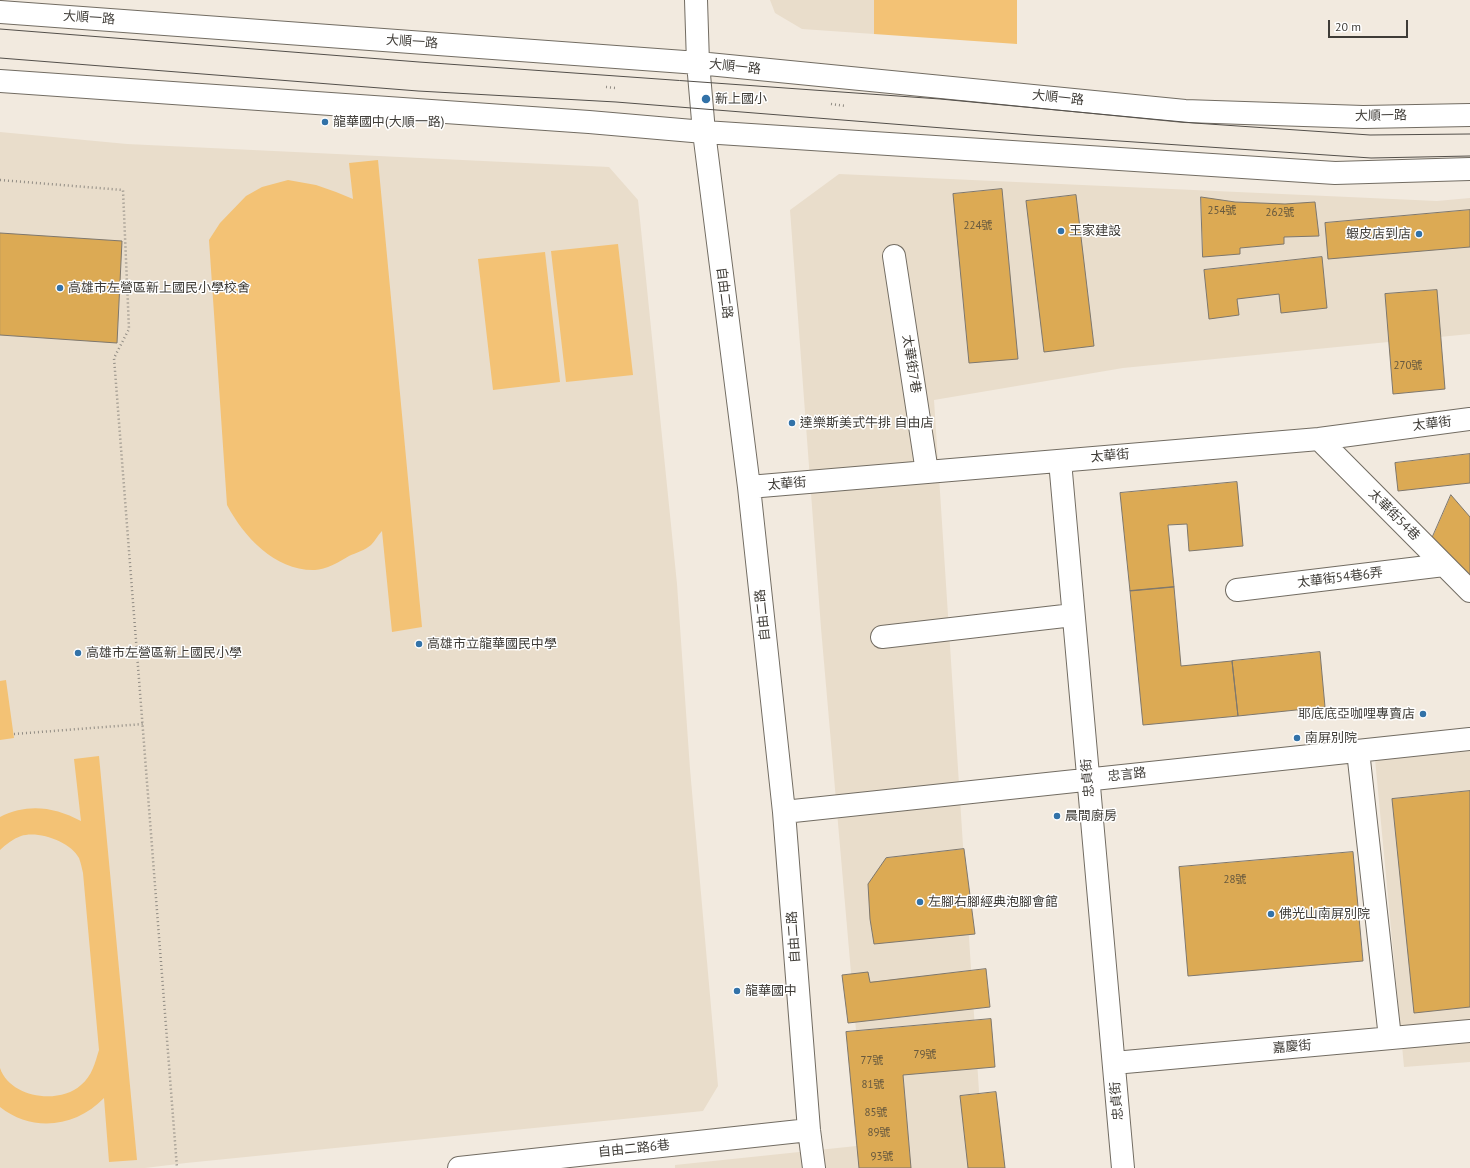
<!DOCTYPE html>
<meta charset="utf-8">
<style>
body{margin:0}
#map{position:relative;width:1470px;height:1168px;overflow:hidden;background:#f2eadf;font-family:"PT Sans",sans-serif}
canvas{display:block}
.scale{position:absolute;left:1328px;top:20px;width:80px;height:18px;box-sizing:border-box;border:2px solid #3f3c37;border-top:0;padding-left:5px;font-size:12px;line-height:14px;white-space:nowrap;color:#3f3c37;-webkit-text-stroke:3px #fff;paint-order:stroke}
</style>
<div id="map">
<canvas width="1470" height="1168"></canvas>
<div class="scale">20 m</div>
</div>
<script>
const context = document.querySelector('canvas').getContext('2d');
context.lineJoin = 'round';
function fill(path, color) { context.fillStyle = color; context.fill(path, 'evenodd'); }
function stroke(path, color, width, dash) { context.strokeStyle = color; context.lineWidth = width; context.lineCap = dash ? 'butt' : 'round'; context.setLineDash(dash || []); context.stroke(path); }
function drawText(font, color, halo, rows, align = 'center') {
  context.font = font + ' "PT Sans","Noto Sans TC",sans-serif'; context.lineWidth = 3; context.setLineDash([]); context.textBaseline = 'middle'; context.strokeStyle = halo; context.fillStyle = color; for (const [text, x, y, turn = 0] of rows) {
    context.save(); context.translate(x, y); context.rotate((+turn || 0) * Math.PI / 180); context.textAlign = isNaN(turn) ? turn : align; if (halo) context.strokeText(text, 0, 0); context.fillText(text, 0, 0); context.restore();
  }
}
const built = new Path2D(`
 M770 0H874V34L802 29 775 13Z
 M0 132 127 144 609 167 638 200 677 584 690 769 718 1086 703 1111 186 1163 145 1168H0Z
 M839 174 1437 201 1470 198V334L1123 368 934 400 984 1168H675V1165L866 1145 821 628 790 210Z
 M1470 751V1062L1404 1067 1375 759Z`);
const green = new Path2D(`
 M874 0H1017V44L874 34Z
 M378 160 422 627 392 632 382 531C378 535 375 541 371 545 365 550 356 553 349 556 341 561 325 570 315 570 275 571 244 537 227 505L209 240 220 223 246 196 262 187 288 180 316 185 336 192 353 199 349 163Z
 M618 244 633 375 566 382 551 251Z
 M545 252 560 382 493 390 478 259Z
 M6 680 14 738 0 740V681Z
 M99 756 137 1160 109 1162 104 1098C76 1127 33 1133 0 1107V1068C10 1098 59 1105 81 1085 92 1076 95 1063 99 1050L83 873C82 869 81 863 79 858 71 842 38 830 21 836 13 839 6 844 0 850V817C28 803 54 807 81 821L74 759Z`);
const building = new Path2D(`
 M1002 189 1018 359 969 363 953 194Z
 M1076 195 1094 346 1044 352 1026 201Z
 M1201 197 1235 202 1285 204 1315 202 1319 236 1284 237V244L1240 248V254L1203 257Z
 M1470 210V247L1328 259 1325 223Z
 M0 233 122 241 117 343 0 335Z
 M1322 257 1327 308 1281 313 1279 294 1237 299 1239 315 1209 319 1204 270Z
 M1437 290 1445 389 1393 394 1385 294Z
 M1470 454V483L1398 491 1395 463Z
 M1237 482 1243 546 1189 551 1187 524 1168 525 1174 587 1130 591 1120 493Z
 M1451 495 1470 517V591L1430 543Z
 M1174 587 1181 666 1232 661 1238 716 1143 725 1130 591Z
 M1320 652 1325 707 1238 716 1232 661Z
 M1470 791V1007L1414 1013 1392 799Z
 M964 849 975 934 874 944 870 919 868 884 886 858Z
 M1353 852 1363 961 1188 976 1179 867Z
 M986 969 990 1007 848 1023 842 975 868 972 870 982Z
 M991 1019 995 1067 903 1075 911 1168H859L846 1032Z
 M996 1092 1005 1168H968L960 1096Z`);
const path = new Path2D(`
 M606 87 616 88
 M831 104 846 106
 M0 180 123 190 129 329 114 358 177 1168
 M14 734 143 724`);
const minor = new Path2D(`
 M696 0 698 63 704 132 749 487 784 812 809 1130 814 1168
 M0 12 698 63 1185 111 1363 117 1470 115
 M0 81 589 122 704 132 1335 173 1470 169
 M894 256 927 472
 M1319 439 1470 591
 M1060 461 1123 1168
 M749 487 1319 439 1470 419
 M1237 590 1444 565
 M882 637 1073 615
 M1358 751 1390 1038
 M784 812 1470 739
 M1114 1063 1470 1031
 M459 1168 809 1130`);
const tram = new Path2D(`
 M0 29 419 62 940 99 1194 123 1370 135 1470 134
 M0 58 418 91 616 102 1031 135 1371 158 1470 156`);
const markers = [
 [706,99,5,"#3272a8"],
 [325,122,4,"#3272a8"],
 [1061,231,4,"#3272a8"],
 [1419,234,4,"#3272a8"],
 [60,288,4,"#3272a8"],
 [792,423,4,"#3272a8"],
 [419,644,4,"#3272a8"],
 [78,653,4,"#3272a8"],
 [1423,714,4,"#3272a8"],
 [1297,738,4,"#3272a8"],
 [1057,816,4,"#3272a8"],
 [920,902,4,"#3272a8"],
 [1271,914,4,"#3272a8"],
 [737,991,4,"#3272a8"]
];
const numberNames = [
 ["254號",1222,211],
 ["262號",1280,213],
 ["224號",978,226],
 ["270號",1408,366],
 ["28號",1235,880],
 ["79號",925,1055],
 ["77號",872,1061],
 ["81號",873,1085],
 ["85號",876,1113],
 ["89號",879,1133],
 ["93號",882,1157]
];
const streetNames = [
 ["大順一路",89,18,4],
 ["大順一路",412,42,4],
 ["大順一路",735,67,6],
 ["大順一路",1058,98,6],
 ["大順一路",1381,116,-1],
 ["自由二路",724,293,83],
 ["太華街7巷",911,364,81],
 ["太華街",1432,424,-7],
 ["太華街",1110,456,-5],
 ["太華街",787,484,-5],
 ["太華街54巷",1394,515,45],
 ["太華街54巷6弄",1340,578,-7],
 ["自由二路",763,615,-96],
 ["忠言路",1127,775,-6],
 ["忠貞街",1088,778,-95],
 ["自由二路",794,937,-94],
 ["嘉慶街",1292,1047,-5],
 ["忠貞街",1117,1101,-95],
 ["自由二路6巷",634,1149,-6]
];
const poiNames = [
 ["新上國小",715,99],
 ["龍華國中(大順一路)",333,122],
 ["王家建設",1069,231],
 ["蝦皮店到店",1411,234,"right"],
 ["高雄市左營區新上國民小學校舍",68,288],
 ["達樂斯美式牛排 自由店",800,423],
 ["高雄市立龍華國民中學",427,644],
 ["高雄市左營區新上國民小學",86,653],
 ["耶底底亞咖哩專賣店",1415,714,"right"],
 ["南屏別院",1305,738],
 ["晨間廚房",1065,816],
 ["左腳右腳經典泡腳會館",928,902],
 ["佛光山南屏別院",1279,914],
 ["龍華國中",745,991]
];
fill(built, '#e9ddcb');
fill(green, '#f3c275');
fill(building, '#dcaa54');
stroke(building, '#7e776d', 1);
stroke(minor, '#726c62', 24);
stroke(path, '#918c84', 2.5, [1, 3]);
stroke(minor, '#fff', 22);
stroke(tram, '#534f4a', 1);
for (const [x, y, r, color] of markers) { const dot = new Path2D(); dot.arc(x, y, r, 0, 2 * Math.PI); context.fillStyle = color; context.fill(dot); stroke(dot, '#fff', 1.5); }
drawText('11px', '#66583e', null, numberNames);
drawText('13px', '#3f3c37', '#fff', streetNames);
drawText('13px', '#3f3c37', '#fff', poiNames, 'left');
</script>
